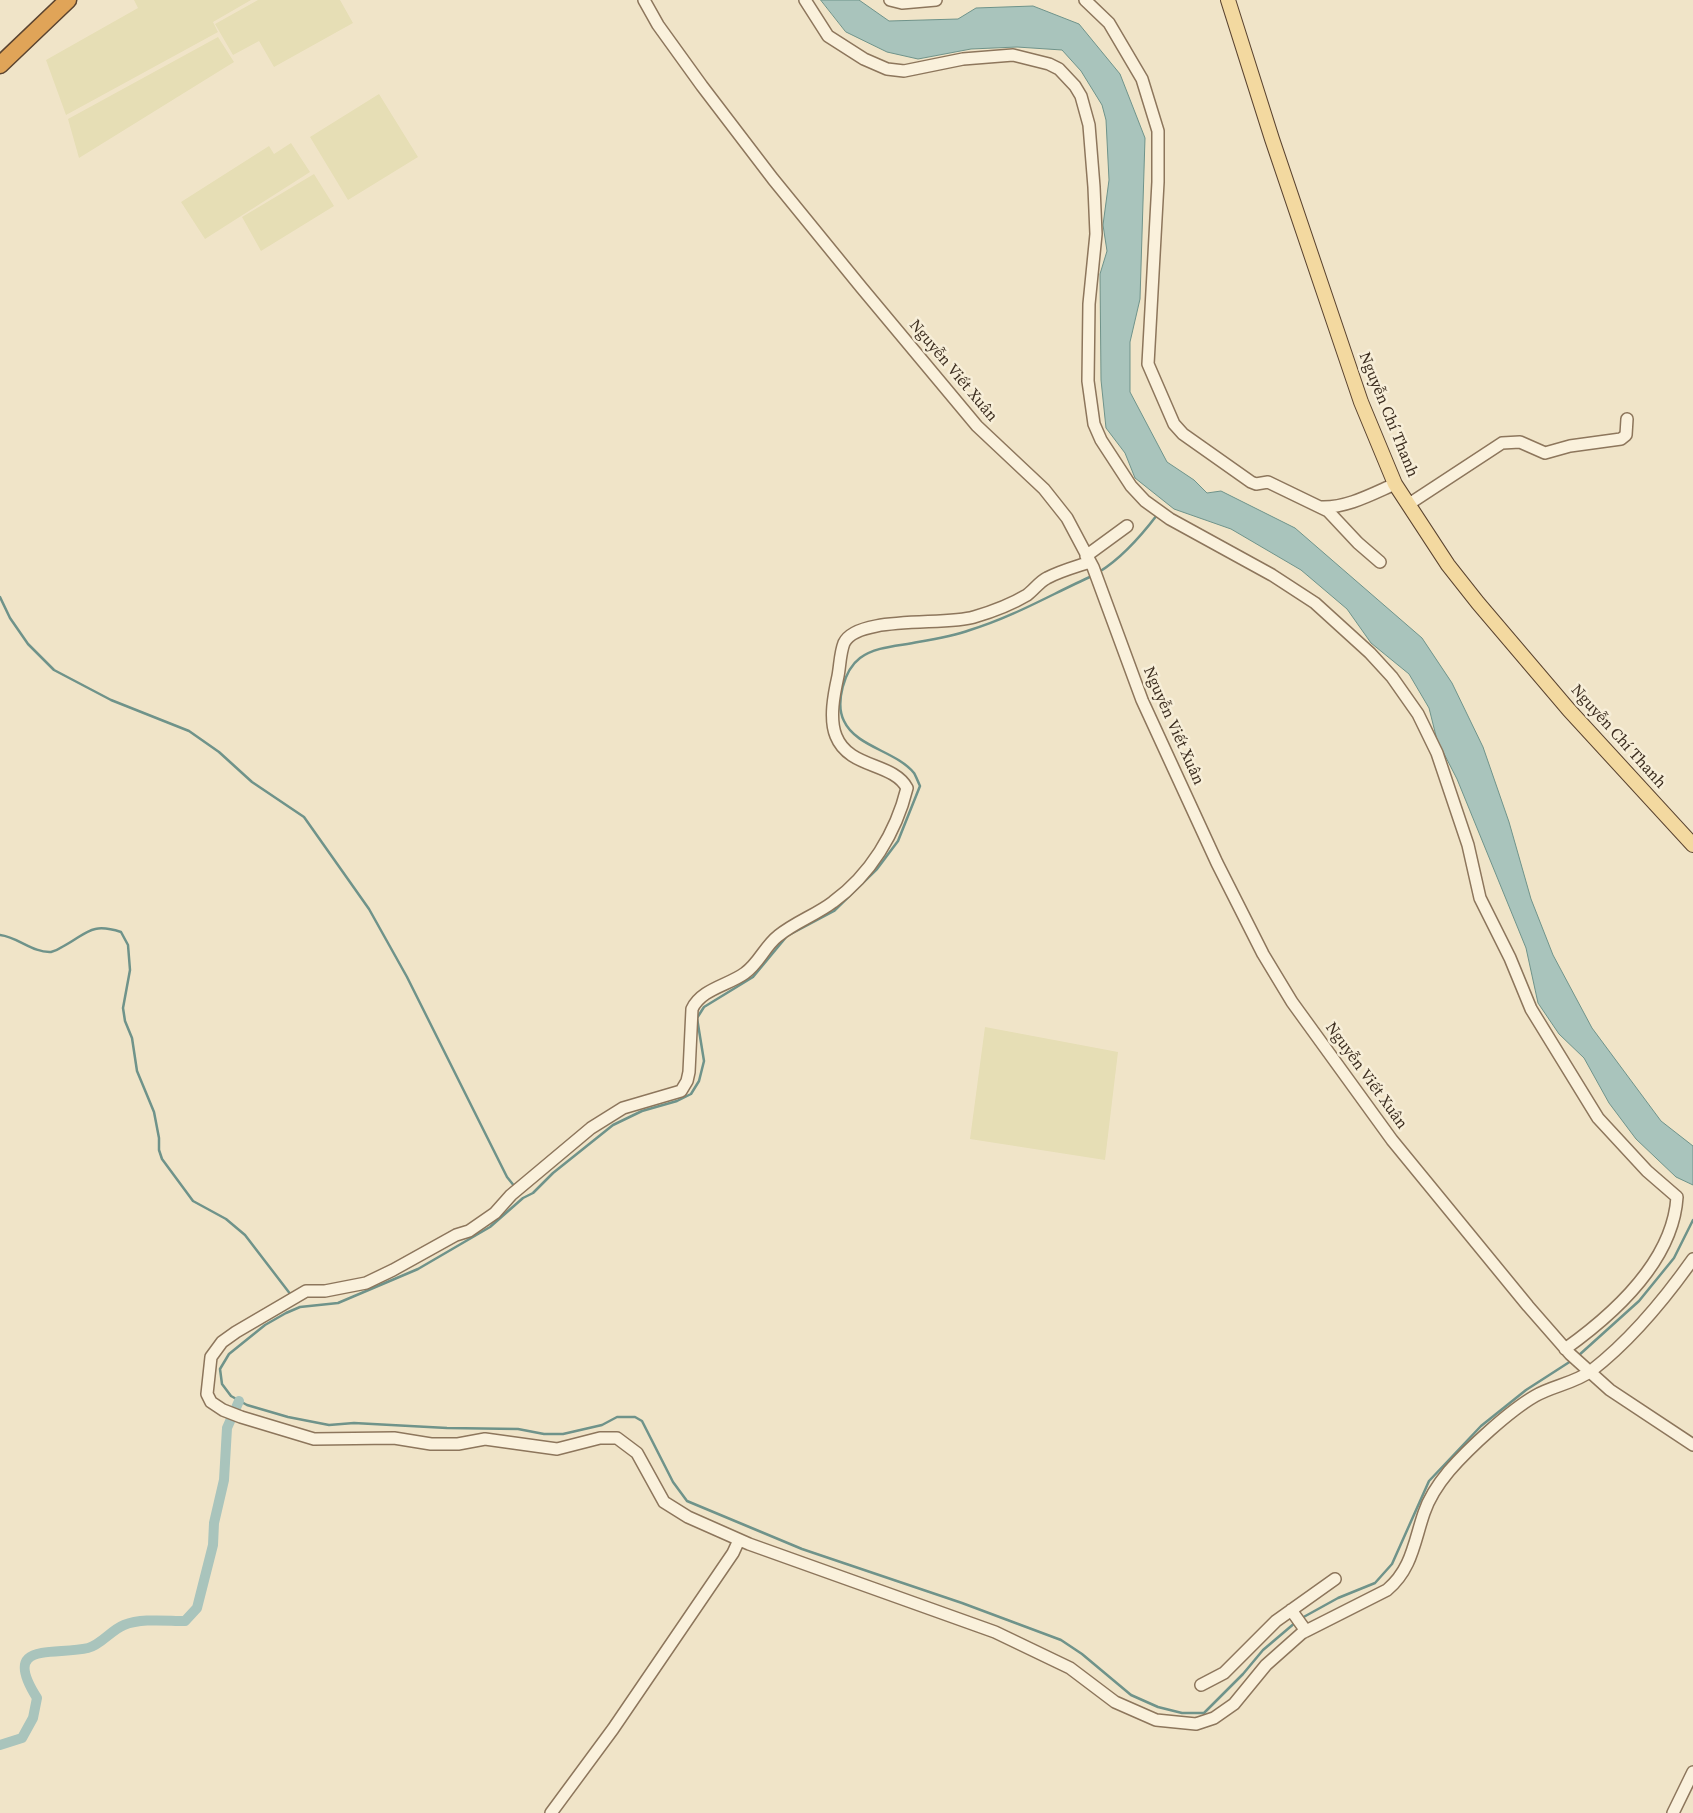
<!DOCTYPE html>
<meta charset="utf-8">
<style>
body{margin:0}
canvas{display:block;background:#f0e4c8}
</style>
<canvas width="1693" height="1813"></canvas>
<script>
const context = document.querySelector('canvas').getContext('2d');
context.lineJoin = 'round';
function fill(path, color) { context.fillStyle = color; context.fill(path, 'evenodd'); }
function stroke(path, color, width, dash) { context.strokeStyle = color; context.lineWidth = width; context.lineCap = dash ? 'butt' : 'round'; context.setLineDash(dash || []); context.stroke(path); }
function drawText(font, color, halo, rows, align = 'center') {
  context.font = font + ' "Source Serif 4",serif'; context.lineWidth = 5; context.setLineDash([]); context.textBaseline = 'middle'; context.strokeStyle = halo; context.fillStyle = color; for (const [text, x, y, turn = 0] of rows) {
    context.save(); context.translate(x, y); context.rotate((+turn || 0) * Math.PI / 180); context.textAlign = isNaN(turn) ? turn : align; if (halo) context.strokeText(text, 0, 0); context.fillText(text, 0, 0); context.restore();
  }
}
const farmland = new Path2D(`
 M134 0H251L213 22 218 32 66 115 46 60 138 8Z
 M258 0H340L353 23 274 67 259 41 233 55 215 24Z
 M218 37 234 62 79 158 68 119Z
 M379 94 418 157 348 200 310 137Z
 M291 143 310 172 205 239 181 202 269 146 274 154Z
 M314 174 334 206 261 251 242 217Z
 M985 1027 1118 1052 1105 1160 970 1139Z`);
const water = new Path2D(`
 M821 0H859L889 21 958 19 976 8 1033 6 1079 24 1120 74 1145 138 1140 299 1130 342V392L1167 462 1194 480 1207 493 1221 491 1295 528 1422 638 1452 683 1483 747 1509 822 1531 899 1553 955 1592 1028 1661 1121 1693 1146V1185L1676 1177 1636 1139 1609 1103 1584 1058 1559 1034 1538 1003 1526 948 1457 779 1437 740 1429 708 1409 674 1371 643 1347 609 1301 570 1231 529 1174 509 1135 478 1125 453 1106 428 1101 380 1100 274 1107 251 1103 225 1109 180 1106 120 1102 105 1081 71 1062 50 1017 47 971 49 918 59 887 52 846 32Z`);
const stream = new Path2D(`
 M1099 572C1122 558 1141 536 1157 515
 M1092 576C1052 594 1013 617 970 630 954 636 936 639 918 642 900 646 876 646 860 658 844 670 835 703 844 721 856 747 896 751 914 773 916 776 918 782 920 786L898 841 877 869 834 911 787 936 753 977 704 1007 697 1018 704 1061 699 1081 691 1094 677 1101 642 1111 613 1125 553 1173 533 1193 523 1198 490 1227 418 1269 338 1303 300 1307 286 1313 265 1325 229 1354 220 1369 222 1384 231 1396 247 1405 288 1417 329 1425 354 1423 447 1428 518 1429 544 1434H563L602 1425 617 1417H635L642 1421 673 1482 687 1501 802 1549 962 1603 1061 1640 1082 1654 1131 1695 1158 1707 1182 1713H1204L1243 1674 1263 1650 1296 1622
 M0 597 10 618 28 644 54 670 111 700 189 731 219 752 252 782 304 817 369 909 407 977 507 1177 515 1187
 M0 935C18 937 33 953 51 952 55 951 59 949 62 947 87 934 90 922 121 932L128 945 130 970 123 1008 125 1021 132 1038 137 1071 154 1112 159 1138V1150L162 1159 193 1201 226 1219 245 1235 291 1295
 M1578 1356 1639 1301 1674 1258 1693 1220
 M1300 1619 1338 1598 1375 1583 1392 1564 1429 1481 1481 1426 1526 1390 1571 1361`);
const canal = new Path2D(`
 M0 1745 22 1738 33 1718 37 1698C0 1640 54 1656 88 1648 101 1645 111 1630 124 1625 142 1618 166 1621 185 1621L197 1608 213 1545 214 1523 224 1480 227 1428 239 1401`);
const minor = new Path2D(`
 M644 0 658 25 702 86 773 179 861 287 977 426 1044 489 1067 518 1093 567 1142 700 1217 863 1263 954 1292 1002 1392 1140 1528 1306 1570 1354 1610 1390 1693 1445
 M805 0 828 36 864 59 887 69 904 71 963 59 1013 55 1049 64 1059 69 1075 86 1081 96 1089 125 1094 187 1096 234 1089 304 1088 381 1094 424 1101 440 1131 486 1145 501 1170 519 1272 575 1315 603 1370 653 1392 677 1418 714 1437 753 1468 845 1480 898 1510 958 1531 1009 1598 1118 1647 1171 1677 1197C1673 1261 1614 1314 1565 1349
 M890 0 902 3 936 0
 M1085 0 1109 23 1142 79 1158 131V182L1148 364 1174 424 1183 434 1251 482 1256 484 1268 482 1328 511 1358 543 1380 562
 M1409 504 1502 443 1520 442 1545 453 1570 446 1621 439 1626 435 1627 419
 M1321 507C1347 508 1372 494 1395 484
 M1086 556 1127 526
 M1090 562C1075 567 1060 571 1047 578 1039 582 1034 590 1027 595 1012 604 991 612 974 617 946 626 857 615 844 643 840 653 840 666 838 676 834 694 829 719 836 736 849 769 893 762 907 788 896 833 870 875 833 902 816 915 795 922 778 936 765 946 759 963 745 973 729 985 701 989 692 1009L689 1072 687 1081 681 1091 623 1108 591 1128 511 1195 495 1213 469 1231 456 1235 393 1270 366 1283 325 1291H306L236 1332 222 1342 211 1357 207 1394 211 1402 223 1410 241 1417 314 1439 394 1438 431 1444H458L485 1439 557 1449 600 1438H617L637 1453 664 1502 688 1517 749 1544 995 1632 1070 1668 1115 1702 1156 1720 1196 1724 1214 1718 1234 1704 1266 1665 1302 1633 1387 1590C1412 1569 1414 1542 1424 1513 1429 1498 1439 1483 1449 1471 1469 1448 1509 1411 1535 1396 1552 1386 1575 1383 1591 1371 1631 1340 1664 1300 1693 1259
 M1291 1610 1306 1631
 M1201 1685 1224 1673 1276 1621 1335 1579
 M551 1813 613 1729 733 1553 739 1540
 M1673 1813 1693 1772`);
const major = new Path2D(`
 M1228 0 1272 139 1361 402 1395 484 1448 565 1478 603 1569 710 1693 845`);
const highway = new Path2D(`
 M0 65 68 0`);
const streetNames = [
 ["Nguyễn Viết Xuân",953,371,50],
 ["Nguyễn Chí Thanh",1388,415,68],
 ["Nguyễn Viết Xuân",1173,726,66],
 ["Nguyễn Chí Thanh",1618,737,48],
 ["Nguyễn Viết Xuân",1366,1076,54]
];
fill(farmland, '#e6deb5');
fill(water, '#a9c4bc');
stroke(water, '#6f938a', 1);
stroke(stream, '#6f938a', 2.5);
stroke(canal, '#a9c4bc', 10);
stroke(minor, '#8d765c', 14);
stroke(major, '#5b4430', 16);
stroke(highway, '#5b4430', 19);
stroke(minor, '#faf1dc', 11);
stroke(major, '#f3d9a0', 14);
stroke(highway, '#e0a458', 16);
drawText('16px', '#3d2e20', '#f7eed8', streetNames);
</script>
